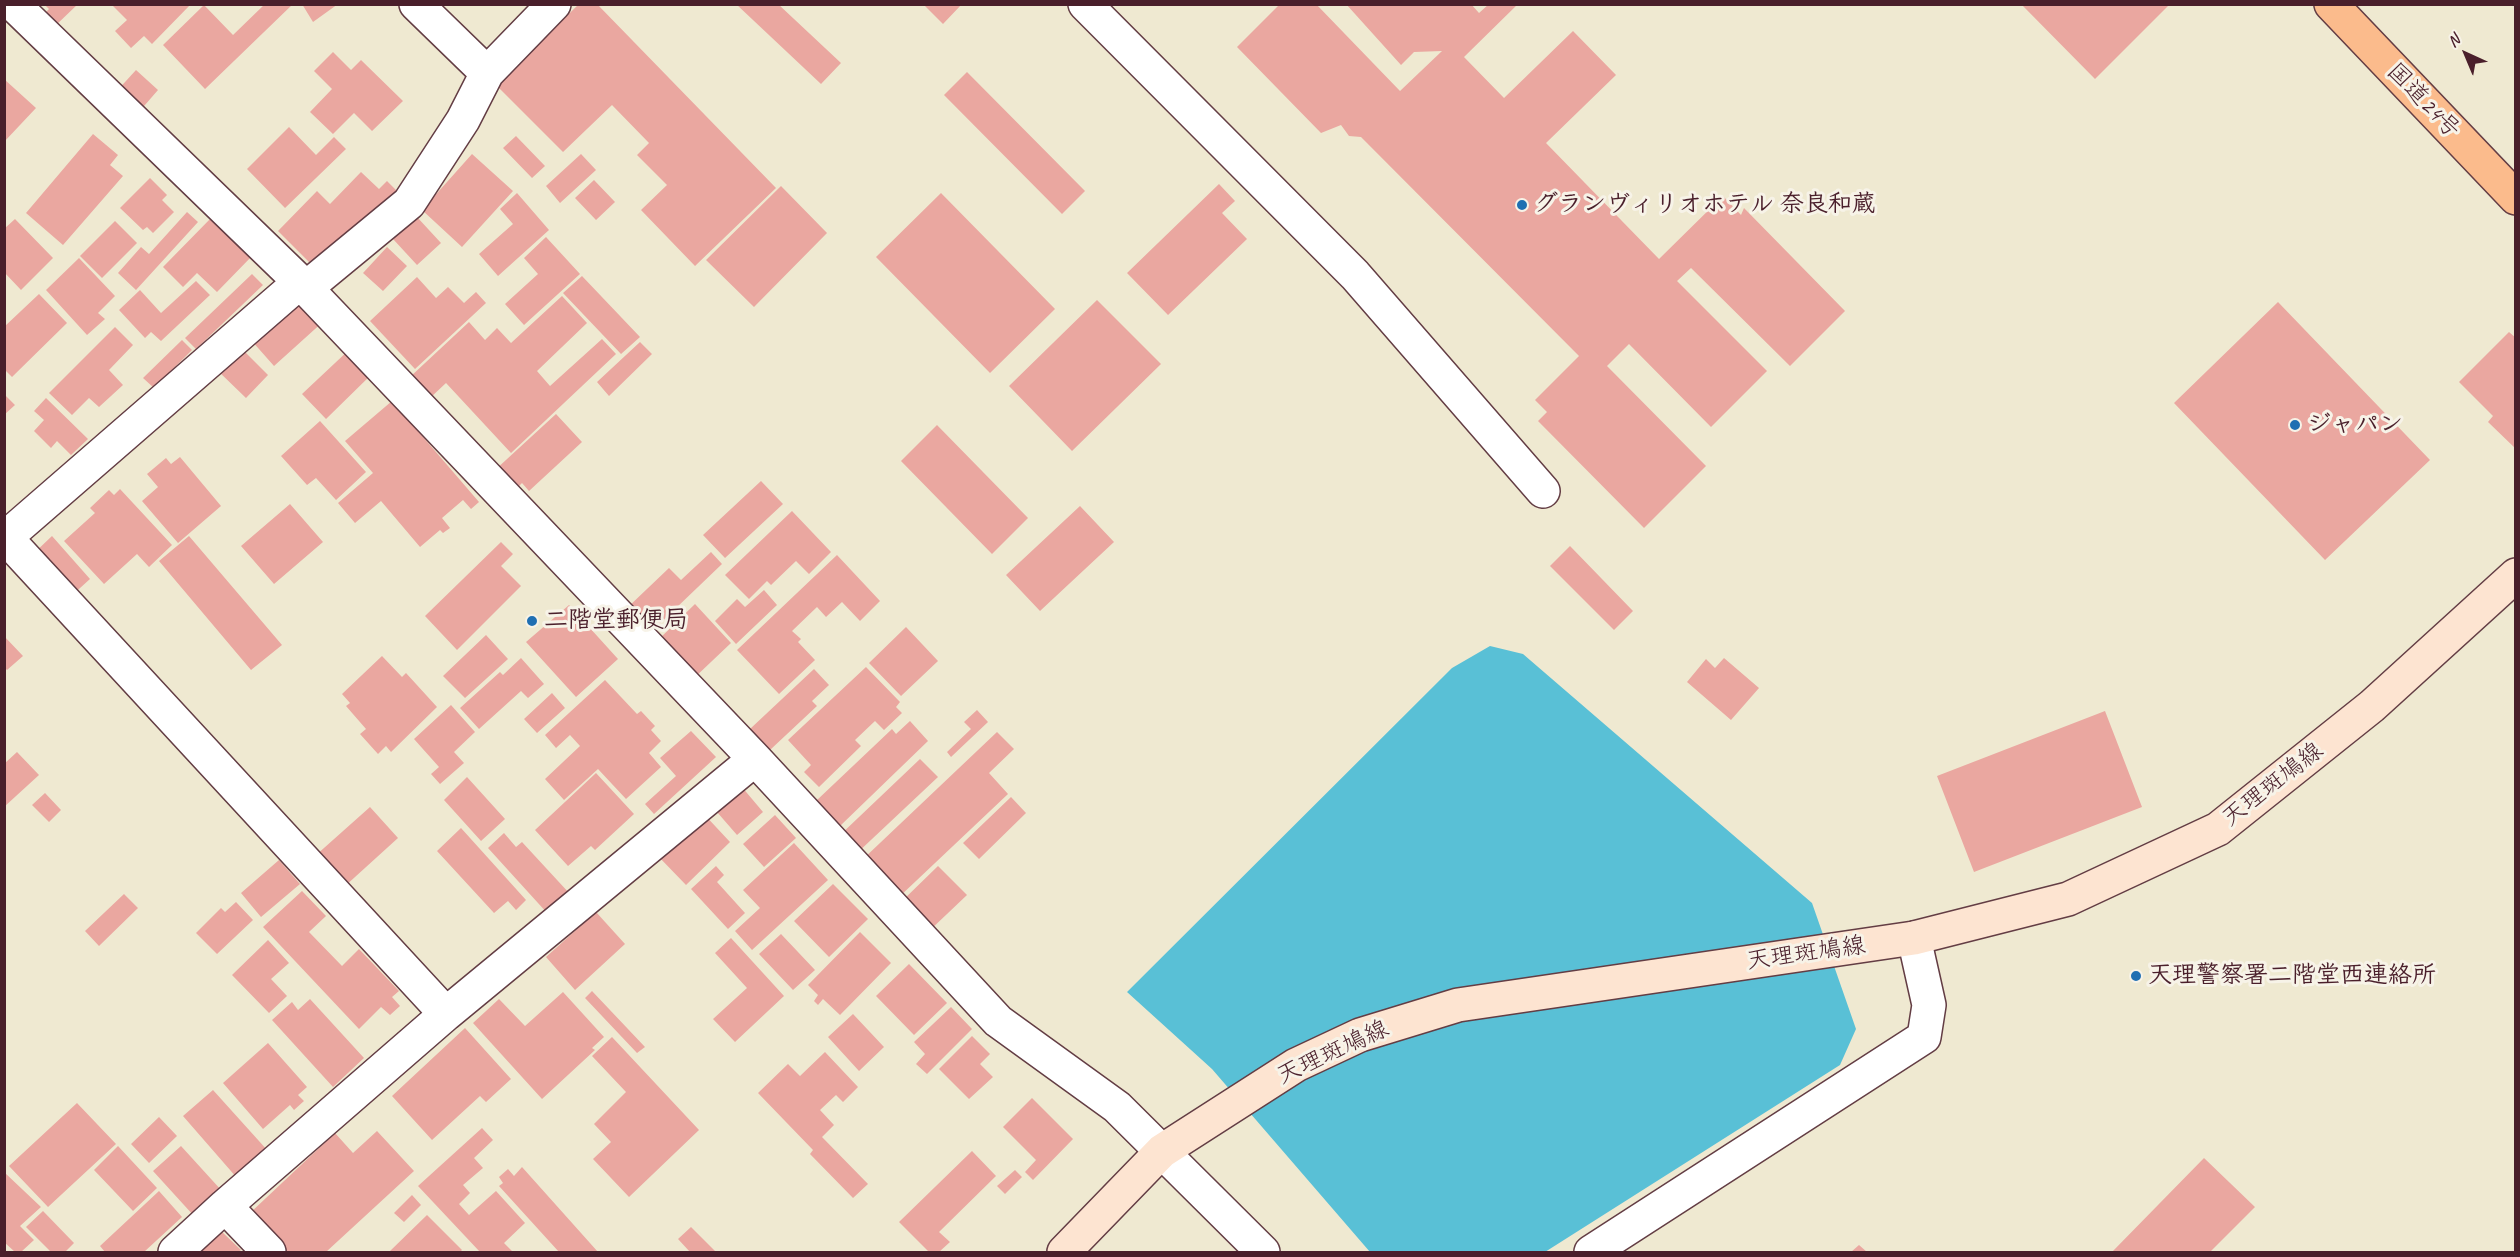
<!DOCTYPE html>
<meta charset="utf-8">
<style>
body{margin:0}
#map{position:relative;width:2520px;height:1257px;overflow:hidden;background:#efe9d1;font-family:Caveat,sans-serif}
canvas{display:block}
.frame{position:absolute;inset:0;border:6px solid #4a1f2b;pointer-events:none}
.north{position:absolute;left:2436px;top:24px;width:60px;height:60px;-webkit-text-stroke:4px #f7f3e8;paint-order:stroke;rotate:316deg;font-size:16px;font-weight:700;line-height:24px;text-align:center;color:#4a1f2b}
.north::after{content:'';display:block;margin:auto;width:21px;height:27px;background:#4a1f2b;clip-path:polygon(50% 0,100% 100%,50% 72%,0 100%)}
</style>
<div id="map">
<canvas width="2520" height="1257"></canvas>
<div class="frame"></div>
<div class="north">N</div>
</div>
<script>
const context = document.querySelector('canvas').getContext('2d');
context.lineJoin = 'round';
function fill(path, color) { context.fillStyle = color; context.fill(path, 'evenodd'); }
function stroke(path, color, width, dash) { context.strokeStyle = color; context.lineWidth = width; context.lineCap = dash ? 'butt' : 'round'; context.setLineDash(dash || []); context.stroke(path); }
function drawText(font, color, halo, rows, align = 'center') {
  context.font = font + ' Caveat,"Klee One",sans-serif'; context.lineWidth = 6; context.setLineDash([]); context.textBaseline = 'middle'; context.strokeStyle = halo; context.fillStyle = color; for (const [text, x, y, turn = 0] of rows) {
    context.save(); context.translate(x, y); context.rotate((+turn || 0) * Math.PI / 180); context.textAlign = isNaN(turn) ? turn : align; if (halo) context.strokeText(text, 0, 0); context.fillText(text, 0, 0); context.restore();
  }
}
const water = new Path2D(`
 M1490 646 1523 654 1812 903 1856 1029 1840 1065 1545 1252H1370L1212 1069 1127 992 1452 668Z`);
const building = new Path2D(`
 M44 4H78L54 27 43 15 49 9Z
 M111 4H191L152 44 144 36 131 48 115 31 127 20Z
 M265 4H293L205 89 163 45 204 5 233 35Z
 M302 4H338L313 22Z
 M579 4H597L776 188 695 266 641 210 667 185 637 155 649 143 612 105 563 152 496 85Z
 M736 4H778L841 63 821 84Z
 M923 4H962L943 24Z
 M1280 4H1316L1400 91 1442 51 1414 52 1401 65 1346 4H1471L1479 13 1489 4H1518L1464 57 1504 98 1573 31 1616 75 1546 143 1659 259 1723 196 1741 215 1744 208 1845 311 1790 366 1691 268 1677 281 1767 371 1711 427 1629 344 1607 366 1706 466 1644 528 1538 421 1547 412 1535 400 1579 356 1361 137 1349 136 1341 125 1321 133 1237 47Z
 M2021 4H2170L2095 79Z
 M333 52 351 70 361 60 403 101 372 131 354 113 333 134 310 112 332 89 314 71Z
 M136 70 158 90 138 113 115 93Z
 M967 72 1085 191 1062 214 944 95Z
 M4 79 36 108 4 142Z
 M289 127 316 155 334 137 346 149 285 208 247 169Z
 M93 134 118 155 110 165 123 176 63 245 26 213Z
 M516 136 545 166 532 178 503 148Z
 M472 154 513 191 462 247 422 210Z
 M581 154 596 170 560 203 546 186Z
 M361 172 379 189 387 181 397 191 318 271 278 231 317 191 330 204Z
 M150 178 167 195 162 200 174 212 153 233 147 227 143 230 120 208Z
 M594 180 615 202 596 220 575 198Z
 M1219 184 1235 201 1222 213 1247 239 1168 315 1127 273Z
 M781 186 827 233 754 307 706 260Z
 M517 193 549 230 498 276 479 254 513 224 500 209Z
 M941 193 1055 309 990 373 876 257Z
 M187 212 198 222 136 290 118 273 141 247 149 254Z
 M212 217 252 256 217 292 197 273 183 287 163 267Z
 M417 217 441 243 417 265 393 239Z
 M15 219 53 258 21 290 4 272V229Z
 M115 221 137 243 102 278 80 256Z
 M546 237 580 274 524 325 505 304 538 274 524 258Z
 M387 247 407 266 383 291 363 273Z
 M79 258 115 296 98 313 105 319 87 335 46 290Z
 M252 274 263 285 196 349 185 338Z
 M582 276 640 337 621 354 563 293Z
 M417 277 436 298 448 287 464 303 476 292 486 303 415 369 370 321Z
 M196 281 210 295 161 341 151 332 145 338 119 310 140 290 161 313Z
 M39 294 67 323 12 377 4 369V327Z
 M301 294 325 320 274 366 251 340Z
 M562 296 587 323 537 371 550 386 602 339 616 354 511 453 446 383 430 398 410 377 469 322 485 340 497 328 511 343Z
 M1097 300 1161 364 1072 451 1009 386Z
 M2278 302 2430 460 2325 560 2174 403Z
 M115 327 133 345 109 370 123 385 99 407 89 398 72 415 49 393Z
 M2509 332 2516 338V449L2488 422 2493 416 2459 382Z
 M182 340 192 350 154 388 143 378Z
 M640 342 652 354 609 396 597 382Z
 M239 346 268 375 246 398 216 369Z
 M351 348 374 372 326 419 302 394Z
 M4 394 15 405 4 415Z
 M46 398 88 439 71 455 57 441 51 448 34 431 44 420 34 411Z
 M392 401 479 502 471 509 463 500 442 518 450 528 443 533 440 530 420 547 381 501 355 523 338 503 373 473 345 441Z
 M556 414 582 442 529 491 522 483 513 492 494 471Z
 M320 421 366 472 336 500 316 478 307 485 281 456Z
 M937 425 1028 518 992 554 901 461Z
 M180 457 221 506 178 543 142 501 158 487 147 474 166 458 171 464Z
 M761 481 783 504 725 558 703 535Z
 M120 489 172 545 149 567 137 554 104 584 64 541 95 513 90 508 109 490 114 495Z
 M290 504 323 542 274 584 241 546Z
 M1080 506 1114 542 1040 611 1006 575Z
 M792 511 831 552 809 574 796 561 771 585 767 581 749 599 725 575Z
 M52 536 90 579 69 598 31 556Z
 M189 536 282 645 251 670 159 561Z
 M501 542 513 554 501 566 521 586 457 650 425 616Z
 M1570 546 1633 611 1614 630 1550 566Z
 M711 552 722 564 650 633 626 609 669 568 681 580Z
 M837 555 880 601 860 621 842 602 826 617 817 607 792 631 801 639 798 642 815 660 779 694 737 650Z
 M764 590 777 605 736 644 715 621 737 599 745 607Z
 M695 604 731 643 692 680 656 642Z
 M569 605 618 659 576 697 526 642Z
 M906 627 938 661 901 696 869 663Z
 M486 635 508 659 465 698 443 676Z
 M4 636 23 656 7 670 4 667Z
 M382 656 402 677 406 673 437 707 391 752 386 746 378 754 360 734 366 729 346 706 350 703 342 694Z
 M521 658 544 684 528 698 521 691 479 729 460 708 500 672 503 675Z
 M1724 658 1759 688 1731 720 1687 682 1706 659 1715 668Z
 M866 667 900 702 896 707 902 713 884 730 875 721 855 740 861 746 819 787 804 772 811 765 788 740Z
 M814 669 829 685 812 701 817 706 770 750 750 729Z
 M605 680 637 714 641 711 655 726 651 730 661 741 649 753 661 767 626 799 598 769 564 800 545 779 580 746 570 735 556 748 545 735Z
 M552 693 565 708 537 733 524 719Z
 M451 705 475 732 454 752 464 763 440 784 431 774 439 767 414 739Z
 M977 710 988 722 951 757 947 752 971 729 964 722Z
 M2105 711 2142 807 1974 872 1937 776Z
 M910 721 928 741 840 826 816 801 892 729 896 734Z
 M691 731 716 757 654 814 645 804 676 776 660 758Z
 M997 732 1014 749 989 773 1008 794 898 898 861 861Z
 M17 752 39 775 4 807V764Z
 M920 759 938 777 855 855 838 837Z
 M596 773 634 814 595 850 591 846 568 866 535 830Z
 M467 777 505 819 481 841 444 800Z
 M736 780 763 812 737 835 710 804Z
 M45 793 61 810 49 822 32 805Z
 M1011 797 1026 813 979 859 963 843Z
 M370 807 398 838 344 887 315 856Z
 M702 812 730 842 686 885 657 855Z
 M775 815 796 838 764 867 743 844Z
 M461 828 526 900 516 910 508 901 494 913 437 851Z
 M504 833 516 847 522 842 570 894 548 914 488 848Z
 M794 843 828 880 752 950 735 931 760 908 743 890Z
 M279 860 300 884 261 917 241 893Z
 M716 866 724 875 717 882 745 913 728 929 691 889Z
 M938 866 967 895 927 933 900 903Z
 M833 884 868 919 829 957 794 921Z
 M302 891 326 916 309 932 342 966 359 949 399 991 392 997 400 1006 390 1015 381 1007 359 1029 263 927Z
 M124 894 138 908 99 946 85 931Z
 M236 902 253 920 217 954 196 933 221 908 225 912Z
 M596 912 625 944 575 990 546 957Z
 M860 932 891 963 840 1015 823 999 818 1005 814 1001 818 995 808 985Z
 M781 934 815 970 793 990 759 954Z
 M731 938 784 996 735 1042 713 1019 747 988 715 953Z
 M268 940 289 963 271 979 287 996 269 1013 232 975Z
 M909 964 947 1003 914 1035 876 996Z
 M592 991 645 1047 637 1053 585 998Z
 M563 992 604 1037 592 1048 595 1050 542 1099 473 1023 499 999 525 1026Z
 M310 999 364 1058 333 1087 272 1020 292 1002 298 1010Z
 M951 1007 972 1029 927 1074 916 1064 925 1054 914 1042Z
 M853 1014 884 1047 859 1071 828 1037Z
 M465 1028 511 1079 486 1102 480 1096 432 1140 392 1096Z
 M972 1036 990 1054 980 1064 993 1077 969 1099 939 1069Z
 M612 1037 699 1130 629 1197 593 1159 611 1142 594 1124 626 1092 592 1056Z
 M268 1043 307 1087 298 1095 304 1101 294 1110 290 1105 263 1129 223 1083Z
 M825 1052 858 1087 843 1102 836 1095 820 1110 834 1125 822 1137 868 1184 853 1198 810 1154 813 1150 758 1093 788 1064 800 1076Z
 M213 1090 268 1151 237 1178 183 1116Z
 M1032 1098 1073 1139 1033 1180 1025 1172 1036 1160 1003 1127Z
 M77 1103 116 1144 48 1207 9 1166Z
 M159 1117 177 1136 149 1163 131 1144Z
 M482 1128 493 1140 474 1158 483 1168 463 1185 470 1193 459 1204 469 1215 496 1191 525 1223 504 1243 513 1252H480L418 1186Z
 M377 1131 414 1171 326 1252H285L249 1214 335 1133 353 1153Z
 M118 1146 157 1188 133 1211 94 1170Z
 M181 1146 222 1191 194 1216 153 1171Z
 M972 1151 996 1176 939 1232 950 1242 939 1252H929L899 1222Z
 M2204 1158 2255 1207 2210 1252H2112Z
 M522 1167 598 1252H559L499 1186 503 1183 499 1177 508 1169 514 1176Z
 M1015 1170 1022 1177 1005 1194 997 1186Z
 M4 1172 41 1207 20 1226 34 1240 21 1252H15L4 1242Z
 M159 1191 182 1217 144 1252H105L100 1246Z
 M412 1195 421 1205 404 1222 394 1213Z
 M43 1211 74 1243 65 1252H51L26 1227Z
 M427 1215 462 1250 460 1252H389Z
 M691 1227 716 1252H690L678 1239Z
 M220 1230 241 1250 238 1252H203L200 1250Z
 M1859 1245 1867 1252H1851Z`);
const minor = new Path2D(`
 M13 4 300 282 755 759 998 1021 1117 1107 1263 1252
 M416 4 487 73
 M1085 4 1355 275 1543 491
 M306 288 409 203 463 120 487 73 554 4
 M6 538 446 1014
 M4 539 300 282
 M225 1206 269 1252
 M175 1252 225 1206 446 1014 755 759
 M1591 1252 1924 1037 1929 1005 1914 938`);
const secondary = new Path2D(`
 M1064 1252 1162 1151 1296 1065 1360 1035 1458 1005 1914 938 2068 899 2218 829 2372 706 2516 575`);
const trunk = new Path2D(`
 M2331 4 2516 198`);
const markers = [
 [1522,205,6,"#1f6fb2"],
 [2295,425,6,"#1f6fb2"],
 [532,621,6,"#1f6fb2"],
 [2136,976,6,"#1f6fb2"]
];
const streetNames = [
 ["国道24号",2423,101,46],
 ["天理斑鳩線",2273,785,-38],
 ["天理斑鳩線",1806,954,-8],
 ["天理斑鳩線",1333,1053,-25]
];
const poiNames = [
 ["グランヴィリオホテル 奈良和蔵",1534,205],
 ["ジャパン",2307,425],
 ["二階堂郵便局",544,621],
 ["天理警察署二階堂西連絡所",2148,976]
];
fill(water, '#59c0d6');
fill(building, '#eaa7a0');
stroke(minor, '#633d44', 36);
stroke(secondary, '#633d44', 36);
stroke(trunk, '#633d44', 36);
stroke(minor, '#fff', 33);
stroke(secondary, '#fde4d1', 33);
stroke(trunk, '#fbbb8c', 33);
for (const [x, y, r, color] of markers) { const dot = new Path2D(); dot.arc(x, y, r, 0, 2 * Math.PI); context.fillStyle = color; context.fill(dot); stroke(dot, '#f7f3e8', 2); }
drawText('24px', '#4a1f2b', '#f7f3e8', streetNames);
drawText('bold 24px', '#4a1f2b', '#f7f3e8', poiNames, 'left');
</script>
